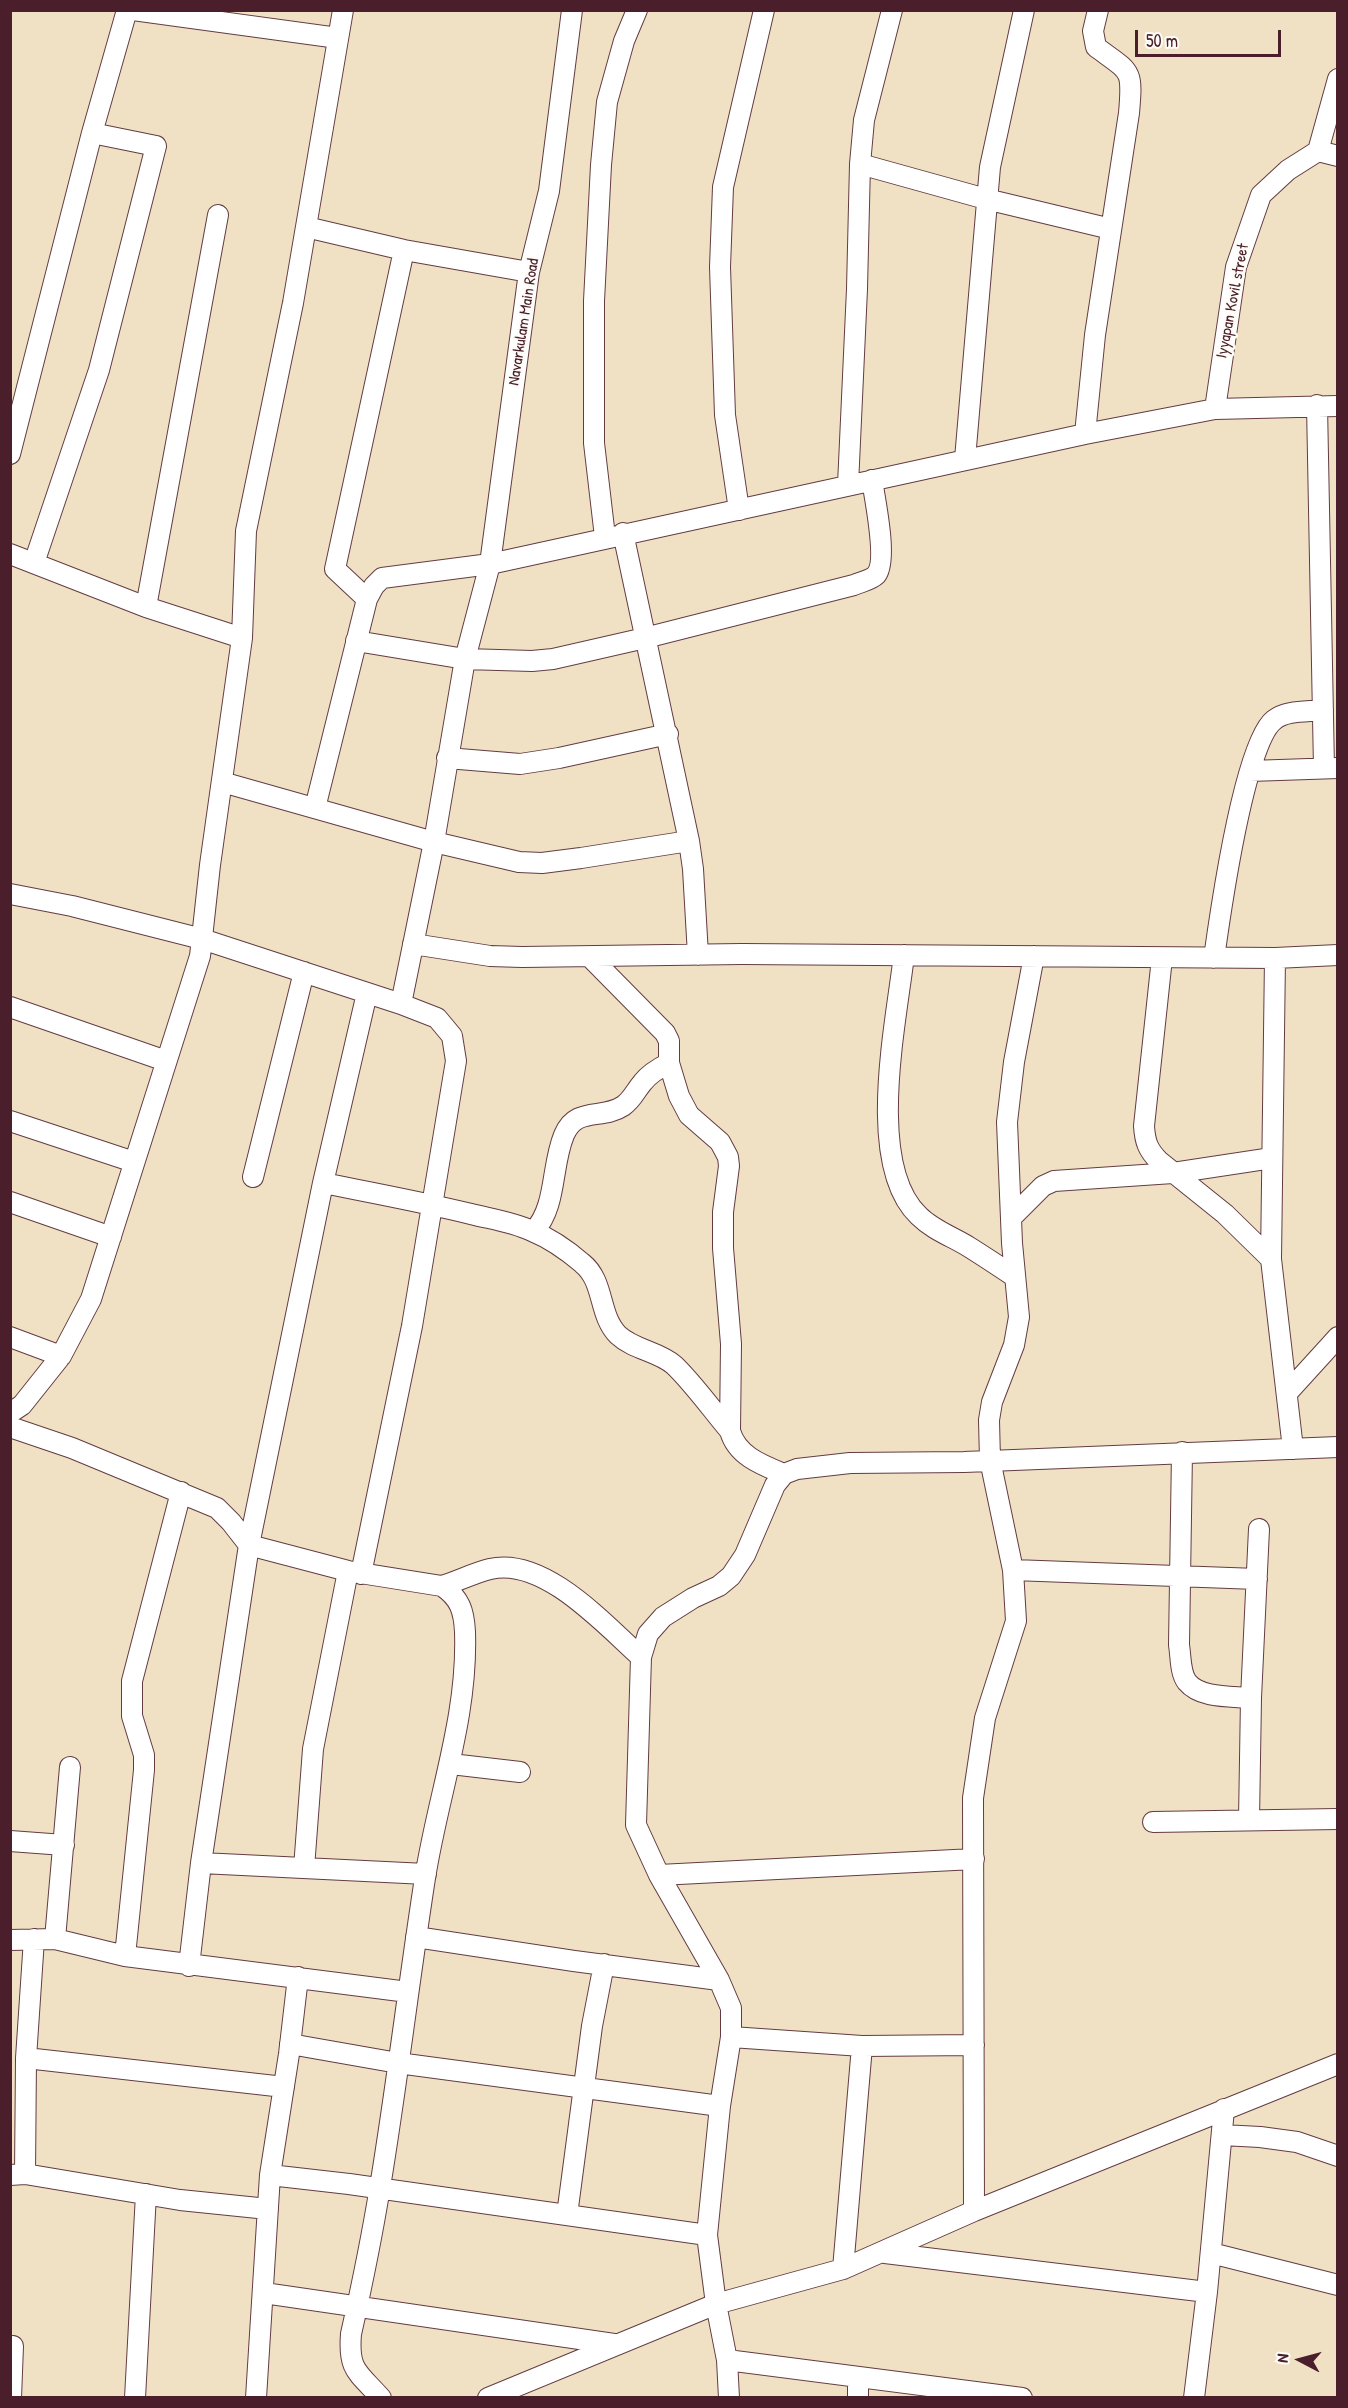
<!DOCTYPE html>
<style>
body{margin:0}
#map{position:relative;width:1348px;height:2408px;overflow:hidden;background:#f0e1c4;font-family:"Patrick Hand",sans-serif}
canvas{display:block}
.frame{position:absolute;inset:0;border:12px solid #4a1f2b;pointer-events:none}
.north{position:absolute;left:1270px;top:2330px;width:60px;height:60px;-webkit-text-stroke:4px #fdfcf7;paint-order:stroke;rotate:276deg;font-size:16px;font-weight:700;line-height:24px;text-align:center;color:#4a1f2b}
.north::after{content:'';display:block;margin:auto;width:21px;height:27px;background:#4a1f2b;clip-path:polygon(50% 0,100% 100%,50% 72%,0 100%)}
.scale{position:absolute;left:1135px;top:30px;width:146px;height:27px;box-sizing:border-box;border:3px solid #4a1f2b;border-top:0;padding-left:8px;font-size:18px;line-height:21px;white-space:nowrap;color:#4a1f2b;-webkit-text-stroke:4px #fdfcf7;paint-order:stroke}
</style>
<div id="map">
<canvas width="1348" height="2408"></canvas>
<div class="frame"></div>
<div class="north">N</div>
<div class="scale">50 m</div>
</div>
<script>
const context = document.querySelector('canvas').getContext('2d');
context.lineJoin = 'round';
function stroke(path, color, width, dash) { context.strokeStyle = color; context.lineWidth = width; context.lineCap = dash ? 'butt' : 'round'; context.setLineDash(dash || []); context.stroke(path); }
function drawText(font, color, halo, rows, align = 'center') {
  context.font = font + ' "Patrick Hand",sans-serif'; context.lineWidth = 5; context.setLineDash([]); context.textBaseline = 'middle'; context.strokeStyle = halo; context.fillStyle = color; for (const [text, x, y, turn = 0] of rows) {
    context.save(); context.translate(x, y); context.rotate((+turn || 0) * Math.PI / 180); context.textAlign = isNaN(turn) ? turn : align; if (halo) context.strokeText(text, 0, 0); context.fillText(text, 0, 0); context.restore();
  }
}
const minor = new Path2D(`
 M133 10 338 38
 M1318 151 1338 79
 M1318 151 1338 156
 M860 164 986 199 1111 229
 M306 227 404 250 529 272
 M1317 405 1324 768
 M1215 409 1236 267 1261 195 1288 170 1318 151
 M1085 434 1095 335 1129 113C1133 68 1131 73 1096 47L1093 31 1098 10
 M10 454 92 133 127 10
 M965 459 990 167 1024 10
 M848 485 857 289 860 164 864 120 892 10
 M739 510 725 415 720 267 723 187 764 10
 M623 533 689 841 693 869 698 955
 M605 537 594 443V301L601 165 607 102 624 41 637 10
 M10 554 146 607 242 638
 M34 563 99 370 156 146 92 133
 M367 599 335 569 404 250
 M146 607 218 215
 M356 641 465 659 532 661 553 659 645 638 854 585C861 582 871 580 876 575 888 561 875 500 872 480
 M447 758 520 764 559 758 668 734
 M1250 771 1338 768
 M222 782 434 842 519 862 542 863 581 858 689 841
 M315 808 367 599 374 586 382 578 490 564 1085 434 1215 409 1338 406
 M10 894 72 906 202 939 401 1004 437 1018 452 1036 456 1061 412 1326 361 1574
 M413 944 490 956 522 957 742 954 1275 958 1338 955
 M904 955C896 1024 865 1165 919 1216 933 1230 953 1237 969 1247 985 1257 1000 1267 1015 1277
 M590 957 665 1033 669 1041V1063L679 1096 689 1115 720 1142 728 1157 729 1166 723 1212V1248L731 1344 730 1431C737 1456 762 1465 784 1474
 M1162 958 1144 1126C1145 1142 1148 1150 1159 1161L1225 1214 1271 1259
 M1214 958C1220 915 1244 743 1274 720 1286 710 1308 712 1323 710
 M1275 958 1271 1259 1293 1449
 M401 1004 434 842 465 659 490 564 529 272 549 191 572 10
 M10 1007 166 1061
 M10 1121 134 1162
 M253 1177 304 972
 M323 1183C373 1193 422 1202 471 1214 491 1219 513 1222 532 1231 549 1238 568 1251 582 1263 605 1281 598 1315 618 1335 634 1350 658 1351 674 1365 693 1383 713 1411 730 1431
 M10 1202 111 1237
 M1011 1218 1043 1186 1054 1181 1173 1173 1272 1158
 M534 1231C557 1206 551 1166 564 1135 576 1106 602 1120 623 1106 632 1100 636 1090 643 1082 650 1073 659 1068 669 1063
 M10 1337 61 1356
 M1288 1392 1338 1337
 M10 1413 22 1405 61 1356 91 1299 200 956 210 865 242 638 246 531 293 303 343 10
 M10 1427 72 1448 217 1508 231 1522 249 1545 348 1571 442 1586C460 1598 464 1611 465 1632 468 1717 438 1795 425 1878 409 1981 397 2084 380 2187 372 2236 362 2285 351 2334 348 2371 358 2372 381 2398
 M1182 1452 1179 1645C1181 1657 1180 1673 1187 1682 1201 1699 1232 1696 1251 1698
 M1013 1570 1257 1579
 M442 1586C458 1581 474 1573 490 1569 544 1556 605 1625 641 1657
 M451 1764 520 1772
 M1249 1820 1251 1698 1259 1529
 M1153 1822 1338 1819
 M10 1841 64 1845
 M201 1863 426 1874
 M304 1868 313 1749 348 1571
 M659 1875 974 1859
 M416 1937 574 1961 719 1980
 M55 1939 70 1767
 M10 1940 55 1939 125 1956 408 1992
 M125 1956 144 1770V1755L132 1716V1681L181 1492
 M189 1966 201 1863 249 1545 323 1183 367 993
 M731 2037 862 2046 974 2045
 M290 2044 398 2063 720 2106
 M26 2058 284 2087
 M1222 2135 1260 2137 1297 2142 1338 2156
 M25 2174 26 2058 34 1939
 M10 2175 25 2174 180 2200 268 2209
 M270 2175 349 2184 707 2235
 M974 2211 973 1798 985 1718 1016 1621 1013 1570 990 1460 989 1420 992 1402 1014 1345 1019 1317 1012 1243 1007 1122 1014 1062 1034 956
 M567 2215 592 2026 604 1964
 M885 2253 1207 2292
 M1211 2253 1338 2285
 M843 2269 862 2046
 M264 2293 614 2344
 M727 2360 1022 2398
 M11 2398 13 2346
 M135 2398 146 2194
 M256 2398 270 2175 289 2054 298 1977
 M488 2398 716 2304 843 2269 974 2211 1338 2064
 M729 2398 727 2360 716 2304 707 2235 720 2106 731 2037V2008L719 1980 659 1875 636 1825 641 1657 648 1634 663 1617 693 1598 719 1586 731 1576 745 1555 775 1485 784 1474 797 1469 850 1463 964 1462 1338 1447
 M858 2398V2378
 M1194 2398 1207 2292 1224 2109`);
const streetNames = [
 ["Iyyapan Kovil street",1233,301,-79],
 ["Navarkulam Main Road",524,322,-81]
];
stroke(minor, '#633c42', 22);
stroke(minor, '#fff', 20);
drawText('16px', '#4a1f2b', '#fdfcf7', streetNames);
</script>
